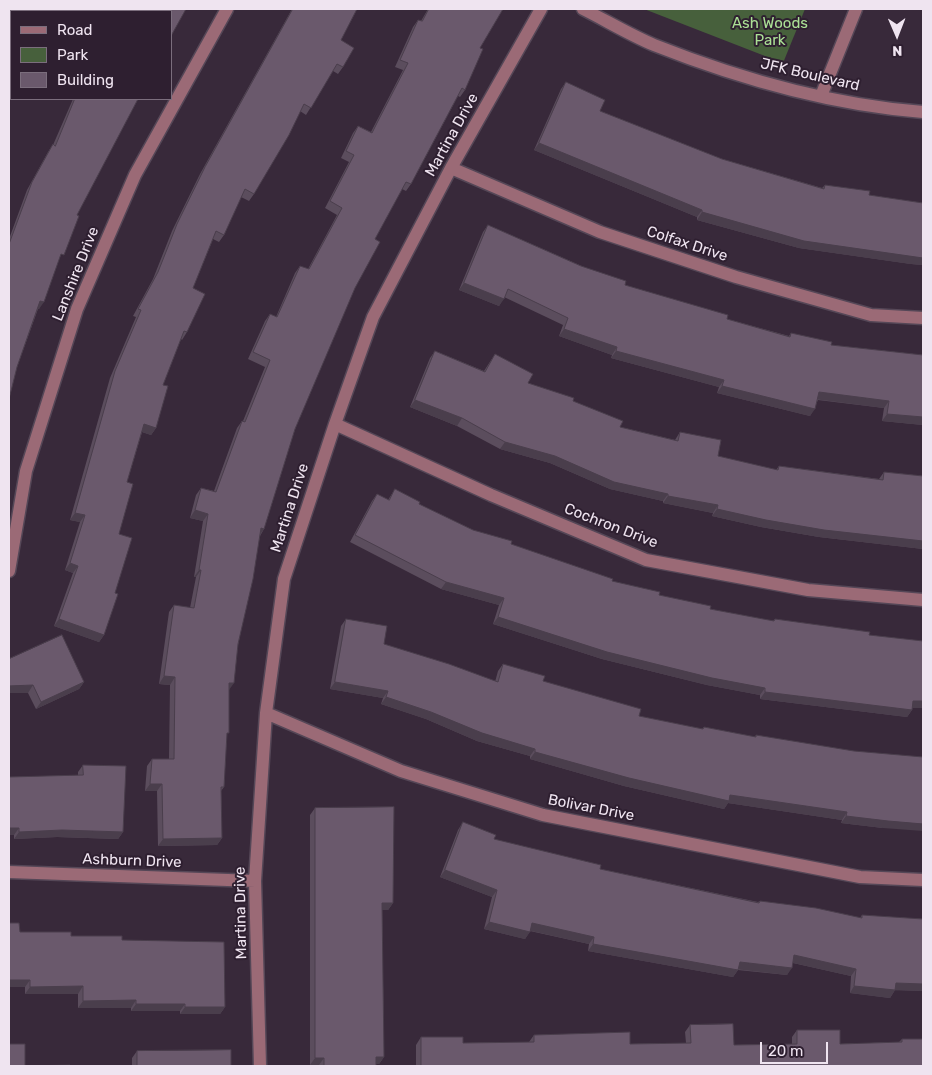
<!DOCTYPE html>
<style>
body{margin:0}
#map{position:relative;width:932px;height:1075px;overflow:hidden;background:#38293a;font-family:Rubik,sans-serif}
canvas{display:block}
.frame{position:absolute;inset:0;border:10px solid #efe4f0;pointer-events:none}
.legend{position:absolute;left:10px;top:10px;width:162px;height:90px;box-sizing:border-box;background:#2e1f30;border:1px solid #7b6e7d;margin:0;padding:6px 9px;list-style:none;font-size:15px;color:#efe4f0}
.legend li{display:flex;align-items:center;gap:10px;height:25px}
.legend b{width:25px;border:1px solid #7b6e7d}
.north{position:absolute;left:872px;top:10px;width:50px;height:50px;-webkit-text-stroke:4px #2e1f30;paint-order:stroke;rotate:179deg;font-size:14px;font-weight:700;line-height:20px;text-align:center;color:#efe4f0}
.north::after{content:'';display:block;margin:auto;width:18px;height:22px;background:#efe4f0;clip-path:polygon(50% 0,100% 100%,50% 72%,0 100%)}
.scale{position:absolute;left:760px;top:1042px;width:68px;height:22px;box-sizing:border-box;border:2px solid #efe4f0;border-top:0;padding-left:6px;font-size:15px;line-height:18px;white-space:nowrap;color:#efe4f0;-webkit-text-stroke:4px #2e1f30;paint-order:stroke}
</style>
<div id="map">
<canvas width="932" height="1075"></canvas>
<div class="frame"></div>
<ul class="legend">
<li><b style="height:6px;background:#9b6a76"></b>Road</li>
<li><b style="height:14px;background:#47603c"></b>Park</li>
<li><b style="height:14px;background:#6a596c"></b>Building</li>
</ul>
<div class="north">N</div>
<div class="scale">20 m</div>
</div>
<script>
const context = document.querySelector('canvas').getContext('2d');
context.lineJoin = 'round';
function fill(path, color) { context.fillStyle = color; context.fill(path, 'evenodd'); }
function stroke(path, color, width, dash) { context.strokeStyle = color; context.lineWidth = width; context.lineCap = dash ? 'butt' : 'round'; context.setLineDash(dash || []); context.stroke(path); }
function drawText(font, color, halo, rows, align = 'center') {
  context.font = font + ' Rubik,sans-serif'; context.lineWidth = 4; context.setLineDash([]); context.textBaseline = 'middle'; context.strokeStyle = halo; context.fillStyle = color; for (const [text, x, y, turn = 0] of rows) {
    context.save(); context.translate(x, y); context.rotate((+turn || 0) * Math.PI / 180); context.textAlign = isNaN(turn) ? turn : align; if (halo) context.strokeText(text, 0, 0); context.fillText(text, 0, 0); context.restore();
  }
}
const green = new Path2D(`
 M644 9H805L783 63Z`);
const minor = new Path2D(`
 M583 9C607 21 630 35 654 45 740 79 831 105 923 112
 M821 96 856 9
 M451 168 600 232 736 277 871 315 923 318
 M335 424 491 495 646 560 808 590 923 600
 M9 571 26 471 77 309 135 175 227 9
 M266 713 401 771 543 815 860 877 923 880
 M9 872 255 881
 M260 1066 255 881 266 713 284 579 335 424 373 317 451 168 541 9`);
const wall = new Path2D(`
 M292 9H357L341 40 343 67 338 74 333 71 306 115 300 111 254 194 249 201 241 197 224 235 219 242 213 239 193 288 187 332 182 340 181 339 163 385 156 428 151 435 142 432 127 482 119 534 115 593 104 635 99 642 54 626 73 573 65 570 80 522 70 520 110 378 136 317 133 316 153 279 172 231 200 174Z
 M428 9H503L480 48 465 90 460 97 458 96 411 184 406 191 402 189 375 239 295 429 264 529 260 536 229 690 224 787 221 791 222 838 217 845 158 846 157 791H145L147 766 152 759H169L170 685 159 684 169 612 174 605 190 608 196 577H194L203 521 190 518 196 495 201 488 214 491 237 428 242 421H243L265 367 248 359 265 321 270 314 276 317 295 273 300 266 308 269 337 215 325 208 349 162 341 158 353 133 358 126 371 132 373 128 403 70 395 67 413 27 418 20 421 21Z
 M566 82 600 111 722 159 822 188 825 185 869 195 923 203V265L911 264 799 248 697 220V217L534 150 561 89Z
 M73 99H138L77 215 39 309H38L17 367 9 399V239L27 190 48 152 53 144V145Z
 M488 225 625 285 727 319 789 336 791 333 831 345 923 355V425L882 421 884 408 818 400 810 416 717 393 719 387 611 358 612 355 559 336 563 325 504 297 499 306 459 290 483 232Z
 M435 351 484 371 495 354 528 383 573 401 620 427 675 440 680 432 718 456 776 470 779 466 879 479 884 472 923 476V549L819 537 761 527 712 516 713 513 663 503V501L610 489 550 463 500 449 457 426 410 407 430 358Z
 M395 489 419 504 473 530 511 544 612 581 659 595 710 609 773 621 775 619 869 635 923 641V708H912V710L907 717 760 699V695L707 685 602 659 493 624 499 605 441 589 350 542 372 501 377 494 388 500Z
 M346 619 384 644 495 682 498 671 503 664 543 681 639 716 702 729 704 727 755 737 756 735 883 828 841 823 842 820 728 803 724 809 624 786 530 759V756L477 741 426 719 381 704 383 698 330 689 341 626Z
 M9 659 84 682 79 689 36 709 28 693Z
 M83 765 123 832 118 839 57 837 14 839V835H9L78 776V772Z
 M315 808 393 903 388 910H382L384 1057 379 1064H376V1066H319V1065H310V815Z
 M463 822 494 839 600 869 758 902 760 901 860 918 862 915 923 919V991L895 990 890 998 850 993 851 976 793 963 787 975 738 970 733 977 588 951 589 944 530 931 525 939 484 929 492 897 440 877 458 830Z
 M9 923 20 932 122 940 225 1007 220 1014H180V1011H131V1008H78V994H25V987H9Z
 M690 1025 734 1045 792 1044V1037L797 1030 840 1044 899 1042 902 1039 923 1066H416V1045L421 1037 463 1043 529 1042 534 1035 630 1044 686 1043 685 1032Z
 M137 1051 231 1066H132V1058Z`);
const shadedWall = new Path2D(`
 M539 143 702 210 697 217 534 150Z
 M702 212 923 258V265L911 264 799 248 697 220Z
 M464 283 504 299 499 306 459 290Z
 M40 301 44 302 39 309 35 308Z
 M564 329 617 347 612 355 559 336Z
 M616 351 724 380 719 387 611 358Z
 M722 386 815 409 810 416 717 393Z
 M819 392 889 401 884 408 814 399Z
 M415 400 462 418 457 426 410 407Z
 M887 414 923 417V425L882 421Z
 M144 424 156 428 151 435 139 431Z
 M505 442 555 456 668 494 663 501 610 489 550 463 500 449Z
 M668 496 718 505 713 513 663 503Z
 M717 509 923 541V549L819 537 761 527 712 516Z
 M195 510 208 514 203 521 190 518Z
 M75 513 85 515 80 522 70 520Z
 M261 528 264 529 259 536Z
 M70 563 78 566 73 573 65 570Z
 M199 570H201L196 577H194Z
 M446 582 504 598 499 605 441 589Z
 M498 617 765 688 760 695 707 685 602 659 493 624Z
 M59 619 104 635 99 642 54 626Z
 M164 676 175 677 170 685 159 684Z
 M84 682 79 689 36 709 41 702Z
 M335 682 388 691 383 698 330 689Z
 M229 683H234L229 690Z
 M33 685 28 693H9V686Z
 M765 692 912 710 907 717 760 699Z
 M386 697 431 712 535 749 530 756 477 741 426 719 381 704Z
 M913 701H923V708H908Z
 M535 752 730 795 847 812 842 820 728 803 724 809 624 786 530 759Z
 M150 784H162L157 791H145Z
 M846 816 923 824V831L883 828 841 823Z
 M9 828H19L14 835H9Z
 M62 830 123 832 118 839 57 837 14 839 19 832Z
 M222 838 217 845 158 846 163 839Z
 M445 870 497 890 492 897 440 877Z
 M382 903H393L388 910H377Z
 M489 922 530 932 525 939 484 929Z
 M532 923 594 937 589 944 527 930Z
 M593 944 740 962 792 968 787 975 735 969 738 970 733 977 588 951Z
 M794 955 856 969 851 976 789 962Z
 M9 980H30L25 987H9Z
 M896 983 923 984V991L893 990H895L890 998 850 993 854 986Z
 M83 986 78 994H25L30 987Z
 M136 1000 131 1008H78L83 1001Z
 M136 1004H185L180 1011H131Z
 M185 1007H225L220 1014H180Z
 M376 1057H384L379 1064H371Z
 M315 1058H324L319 1065H310Z`);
const building = new Path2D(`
 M9 9H48L47 11H11V80L9 83Z
 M128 9H186L171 36V11H126Z
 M293 9H357L341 40 354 48 343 67 337 64 311 108 304 104 289 135 254 194 245 189 224 235 216 231 193 288 205 294 187 332 184 331 163 385 168 386 156 428 144 424 127 482 133 484 119 534 132 538 115 593 118 594 104 635 59 619 78 566 70 563 85 515 75 513 115 371 141 310 138 309 158 272 177 224 205 167Z
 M429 9H503L480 48 483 49 465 90 462 88 411 184 406 182 375 239 380 242 355 288 295 429 264 529 261 528 253 579 238 644 234 683H229V733H227L224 787H221L222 838 163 839 162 784H150L152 759H174L175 677 164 676 174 605 194 608 201 570H199L208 514 195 510 201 488 216 492 242 421 245 422 270 360 253 352 270 314 277 317 300 266 309 269 342 208 330 201 354 155 346 151 358 126 372 133 378 121 408 63 400 60 418 20 422 21Z
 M566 82 605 100 600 111 722 159 824 189 825 185 870 191 869 195 923 203V258L804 241 702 212V210L539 143Z
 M75 99H138L77 215 79 216 64 255 61 254 44 302 40 301 17 367 9 399V244L32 182 53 144 55 146Z
 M488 225 581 266 626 281 625 285 728 315 727 319 790 337 791 333 832 342 831 345 923 355V417L887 414 889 401 819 392 815 409 722 386 724 380 616 351 617 347 564 329 568 318 508 289 504 299 464 283Z
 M435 351 485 372 495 354 533 374 528 383 574 398 573 401 623 421 620 427 678 441 680 432 721 440 718 456 778 470 779 466 883 480 884 472 923 476V541L824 530 766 520 717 509 718 505 668 496V494L614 482 555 456 505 442 462 418 415 400Z
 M395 489 420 502 419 504 473 530 512 541 511 544 613 579 612 581 660 592 659 595 711 606 710 609 774 621 775 619 870 632 869 635 923 641V701H913L912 710 765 692V688L712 678 607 652 498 617 504 598 446 582 355 535 377 494 389 500Z
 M346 619 387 626 384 644 449 664 498 682 503 664 545 676 543 681 641 709 639 716 703 729 704 727 756 737V735L854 751 923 757V824L888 821 846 816 847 812 730 795 729 801 629 778 535 752V749L482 733 431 712 386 697 388 691 335 682Z
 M62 635 84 682 41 702 33 685 9 686V659Z
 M83 765 126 766 123 832 62 830 19 832V828H9V777L83 775Z
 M394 807 393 903H382L384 1057H376V1066H324V1058H315V808Z
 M463 822 496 835 494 839 601 865 600 869 759 903 760 901 816 908 862 918V915L923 919V984L896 983 895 990 854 986 856 969 794 955 792 968 740 962 738 970 593 944 594 937 532 923 530 932 489 922 497 890 445 870Z
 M9 923H19L20 932H71V936H122V940L224 942 225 1007H185V1004H136V1000L83 1001V986L30 987V980H9Z
 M733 1024 734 1045 797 1044V1030H840V1044L902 1042V1039H923V1066H421V1037H463V1043L534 1042V1035L630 1032V1044L691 1043 690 1025Z
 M9 1044H25V1066L70 1065V1066H9Z
 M231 1050V1066H114H137V1051Z`);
const parkNames = [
 ["Ash Woods",770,24],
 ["Park",770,41]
];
const streetNames = [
 ["JFK Boulevard",810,75,13],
 ["Martina Drive",452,135,-61],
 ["Colfax Drive",687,244,18],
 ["Lanshire Drive",76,274,-68],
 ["Martina Drive",290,508,-72],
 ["Cochron Drive",611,526,21],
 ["Bolivar Drive",591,808,11],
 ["Ashburn Drive",132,861,2],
 ["Martina Drive",241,913,-91]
];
fill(green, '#47603c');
stroke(minor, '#554757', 15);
stroke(minor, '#9b6a76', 12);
fill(wall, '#5b4d5d');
fill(shadedWall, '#4a3e4c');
fill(building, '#6a596c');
stroke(building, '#4a3e4c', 1);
drawText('15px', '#abe095', '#2e1f30', parkNames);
drawText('15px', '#efe4f0', '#2e1f30', streetNames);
</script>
